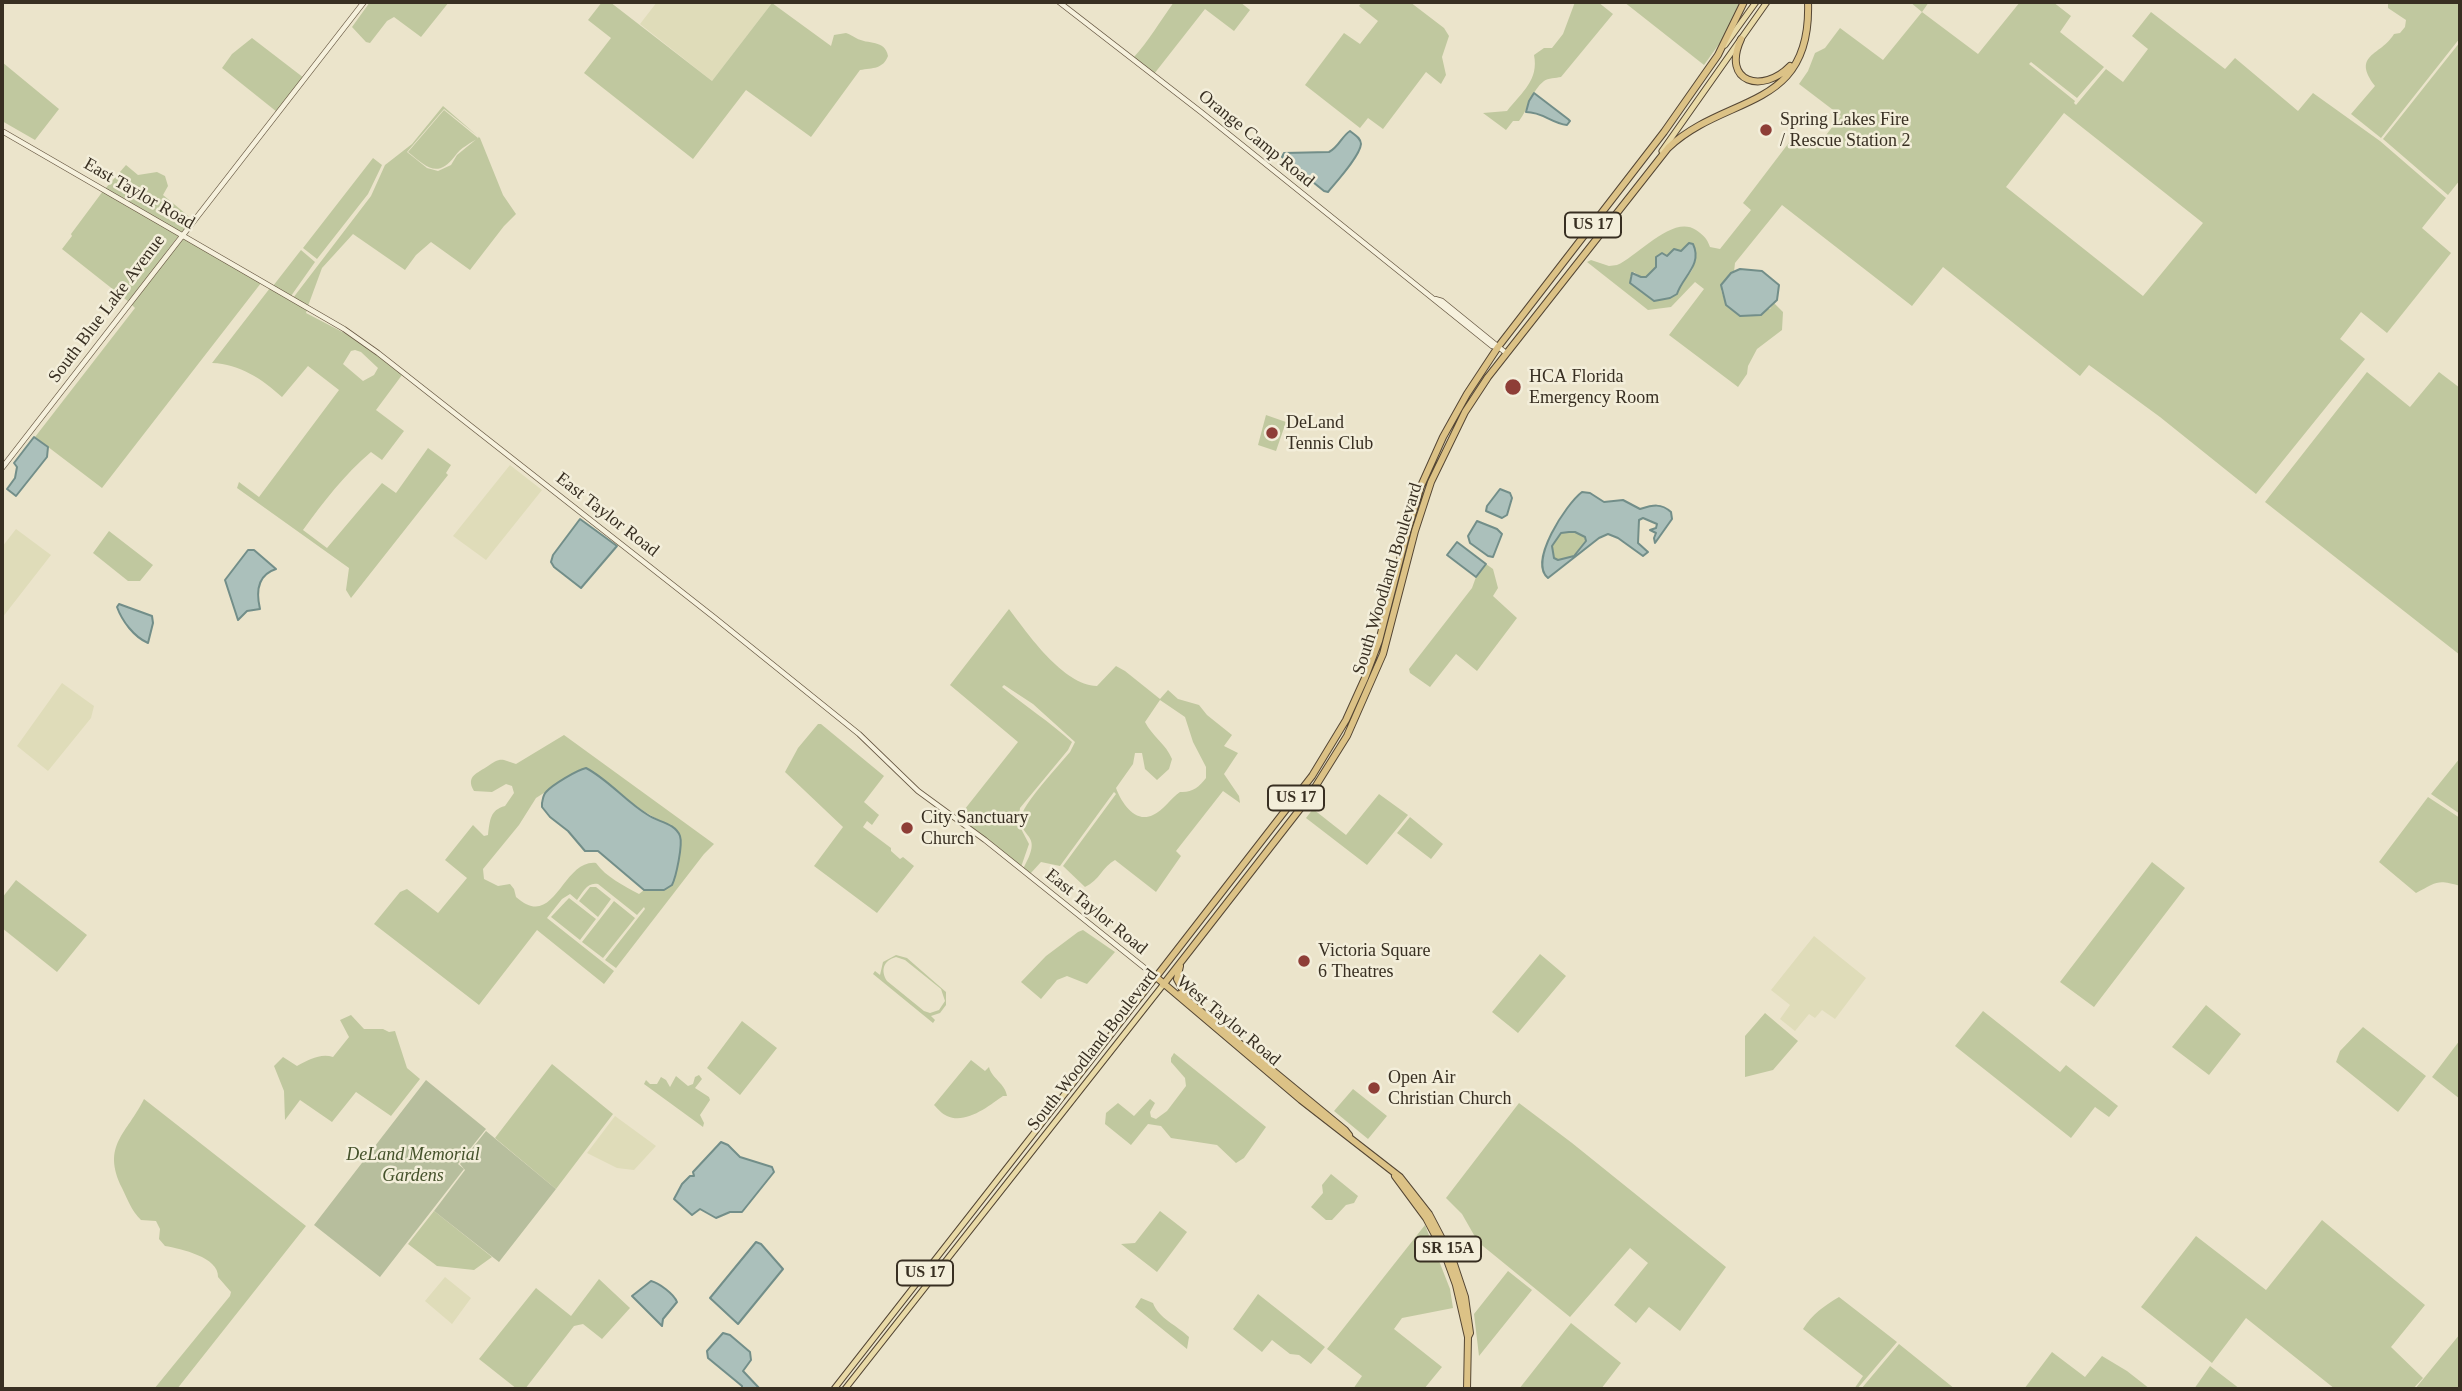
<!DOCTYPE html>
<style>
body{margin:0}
#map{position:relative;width:2462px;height:1391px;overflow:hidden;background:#ebe4cb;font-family:Georgia,serif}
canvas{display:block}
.frame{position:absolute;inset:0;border:4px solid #382f22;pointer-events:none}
</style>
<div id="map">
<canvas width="2462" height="1391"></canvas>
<div class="frame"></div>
</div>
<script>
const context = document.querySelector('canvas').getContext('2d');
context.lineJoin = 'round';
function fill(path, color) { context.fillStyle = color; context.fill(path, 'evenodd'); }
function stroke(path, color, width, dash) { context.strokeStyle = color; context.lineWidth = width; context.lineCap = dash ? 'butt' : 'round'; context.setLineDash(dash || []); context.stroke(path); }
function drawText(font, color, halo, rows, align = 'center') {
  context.font = font + ' Georgia,serif'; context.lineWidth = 5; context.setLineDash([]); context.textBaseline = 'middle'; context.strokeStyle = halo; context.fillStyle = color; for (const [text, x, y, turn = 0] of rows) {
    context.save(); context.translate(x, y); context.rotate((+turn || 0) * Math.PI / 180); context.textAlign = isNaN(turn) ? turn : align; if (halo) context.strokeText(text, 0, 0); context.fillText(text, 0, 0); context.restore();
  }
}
const farmland = new Path2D(`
 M657 2H771L772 3 712 81 640 24Z
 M510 465 542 490 486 560 453 536Z
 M16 529 51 555 2 618V547Z
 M62 683 94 706 91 718 48 771 17 746Z
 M1814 936 1866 978 1835 1019 1822 1010 1815 1018 1809 1014 1795 1031 1780 1019 1790 1005 1771 990Z
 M615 1116 656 1146 634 1170 617 1168 587 1153Z
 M445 1277 471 1298 452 1324 425 1301Z`);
const green = new Path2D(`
 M370 2H449L421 37 394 17 387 21 370 43 366 42 352 27Z
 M602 2H610L712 81 772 3 831 46 834 35 846 33C850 34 852 36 856 38 868 45 885 39 888 56 883 69 873 68 860 70L811 137 746 90 693 159 584 73 611 38 588 20Z
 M1174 2H1240L1250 10 1234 31 1205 9 1154 74 1133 58C1149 41 1160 21 1174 2Z
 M1362 2H1410L1444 28 1449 36 1442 57 1446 75 1441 84 1426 72 1383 129 1368 118 1360 128 1305 85 1344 33 1360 44 1378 21 1359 6Z
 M1575 2H1598L1613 14 1561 77C1556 78 1548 78 1544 81 1531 91 1529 108 1519 121H1513L1506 130 1483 113 1507 111C1522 92 1539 80 1534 55L1544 48H1552L1563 34Z
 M1624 2H1742L1727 33 1704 65Z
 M1910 2H1929L1922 12 1978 54 2020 2H2053L2071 16 2060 32 2104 67 2077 98 2031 62 2029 64 2075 101 2074 103 2076 105 2106 69 2123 82 2148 49 2132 36 2151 12 2225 69 2235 58 2298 111 2313 93 2380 141 2446 198 2422 228 2451 253 2387 333 2361 312 2340 339 2365 359 2256 494 2160 417 2089 365 2080 376 1943 267 1912 306 1782 205 1735 263 1734 272 1721 290 1726 305 1770 309 1774 303 1783 312 1782 330 1757 349 1748 366 1747 374 1738 387 1669 335 1704 289 1695 282 1671 307 1648 310 1587 262 1591 260 1609 266 1617 265C1638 256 1673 214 1696 230 1703 235 1707 238 1710 247L1720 249 1751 210 1743 203 1794 136 1815 149 1841 116 1799 84 1808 71 1815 53 1825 48 1840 28 1883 60 1922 12ZM2064 113 2203 223 2143 296 2006 187ZM1689 243C1702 276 1686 269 1676 295L1653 301 1631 281 1630 277 1634 272 1641 277H1646L1656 267V257L1662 253 1667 256 1681 252Z
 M2388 2H2460V38L2381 138 2351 114 2375 86C2351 54 2381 56 2394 34L2400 33 2405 27 2406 20 2388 8Z
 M252 38 304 78 277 112 222 68 232 54Z
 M2460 42V180L2448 195 2383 139Z
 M2 62 59 109 35 140 2 121Z
 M443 106 480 138 503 195 516 214 504 226 470 270 431 242 416 255 405 270 353 234 322 268 308 306 293 298 371 196 385 165 412 144ZM444 109 479 137 457 155 451 165 438 171 427 168 407 152Z
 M444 110 478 138C471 143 460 148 455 156 437 179 427 167 408 152Z
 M373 158 382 165 368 194 317 259 303 248Z
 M126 165 138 175 157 172 165 176 168 186 163 195 192 219 181 233 105 189Z
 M103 191 179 235 129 302 62 249 72 236 71 234Z
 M182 237 261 283 102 488 35 437 135 308 131 304Z
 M301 250 315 262 291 296 273 286Z
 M270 288 307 309 306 313 354 338 377 354 476 433 402 375 376 410 404 431 382 460 371 452C344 475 324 501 303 530L327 548 382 483 396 493 428 448 451 465 446 473 448 475 351 598 346 590 349 568 237 488 239 482 259 497 339 390 308 366 282 397C262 379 240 364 212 363ZM355 350 361 352 378 368 374 375 363 381 343 364 351 351Z
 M2367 372 2410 407 2439 372 2460 388V655L2265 502Z
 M1266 415 1286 422 1276 451 1258 445Z
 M109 531 153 565 140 581H128L93 553Z
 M1569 532H1575L1585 537 1586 541 1574 556 1558 560 1554 558 1552 546 1561 533Z
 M1486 564 1493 569 1498 588 1493 596 1517 618 1477 671 1456 654 1430 687 1410 673 1409 669 1472 588 1476 577Z
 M1009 609C1028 634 1063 685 1097 686L1116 666 1125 671 1160 699 1168 690 1178 699 1199 705 1207 715 1232 735 1224 746 1238 753 1224 774 1239 796 1240 803 1223 791 1176 851 1181 856 1156 892 1115 860C1103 866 1099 881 1085 887L1063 866 1116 794 1114 792 1060 866 1041 862 1030 874 1023 869C1044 832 1021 841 1021 818 1021 806 1060 764 1070 752L1075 742 1033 704 1004 685 1002 687C1025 706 1050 722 1072 742L1068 750 1020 808 1018 823 1029 844 1021 867 957 819 1018 742 950 685ZM1160 700 1185 717 1193 742 1206 767V778C1199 787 1192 793 1180 792 1171 798 1163 811 1153 815 1135 824 1121 802 1116 788L1133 764 1135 753H1142L1145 769 1157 780 1169 769 1172 759C1166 744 1152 736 1145 722Z
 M818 724H821L884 776 864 802 879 815 872 825 867 821 863 827 891 848V851L900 859 903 857 914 866 877 913 814 866 843 827 785 772 798 748Z
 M564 735 714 844 704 854 616 968 605 960 645 909 644 907 637 915 598 884C587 882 583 892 577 900L570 894 562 899 547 918 614 971 604 984 537 930 479 1005 374 924 400 892 407 889 438 913 467 878 445 860 473 825 484 836 488 835C490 820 490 810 505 806L514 793 512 786 506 784 492 792 474 791C465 776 478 773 488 766 494 762 498 759 504 760 508 761 512 763 516 764ZM581 769C612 785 636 810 667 824L677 861V872L652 891 644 890 639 894C624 886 606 877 596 863 562 859 555 932 516 897L514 889 510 884 498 886 484 879 483 869 519 825 536 798Z
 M2460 758V814L2431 794Z
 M1379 794 1408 815 1367 865 1306 818 1313 809 1346 835Z
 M2428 797 2460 818V886C2437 879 2437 882 2416 893L2379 862Z
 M1410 817 1443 844 1431 859 1397 833Z
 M2152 862 2185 888 2094 1007 2060 982Z
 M16 880 87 935 57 972 2 928V898Z
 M590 887H596L611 899 598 917 579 901Z
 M569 898 596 919 580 940 551 917Z
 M614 901 635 918 603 958 582 942Z
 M1083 930 1115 952 1087 984 1067 976 1057 980 1041 999 1021 982 1046 956 1078 932Z
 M1540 954 1566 976 1518 1033 1492 1012Z
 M896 955 907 958 946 992V1005L940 1013 931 1016 935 1020 933 1023 873 974 875 971 880 975 883 962ZM896 957 905 960 941 989 945 1001 939 1010 930 1013 924 1011 887 981C880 970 884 960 896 957Z
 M2206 1005 2241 1034 2209 1075 2172 1047Z
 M1983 1011 2060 1072 2066 1065 2118 1106 2109 1117 2095 1107 2071 1138 1955 1046Z
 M1765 1013 1798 1041 1773 1070 1745 1077V1036Z
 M351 1015 364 1029H383L389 1032 395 1031 407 1068 420 1079 391 1116 356 1092 332 1122 300 1100 285 1120 284 1091 274 1066 283 1057 297 1066C309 1060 320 1053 333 1057L349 1037 340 1020Z
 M742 1021 777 1048 740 1095 707 1068Z
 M2363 1027 2426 1076 2398 1112 2336 1062 2340 1051Z
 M2460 1040V1099L2432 1077Z
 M1174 1053 1266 1127 1244 1158 1236 1163 1217 1145 1171 1138 1161 1126 1148 1124 1131 1145 1105 1124 1106 1113 1118 1103 1134 1116 1150 1099 1155 1103 1150 1112 1151 1117 1156 1119 1167 1111 1186 1086 1185 1078 1171 1062V1058Z
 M971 1060 985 1071 989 1067C992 1079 1005 1083 1007 1096H1003C990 1105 966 1125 947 1116 942 1114 938 1109 934 1105Z
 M552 1064 613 1114 556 1189 495 1138Z
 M699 1075 702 1079 695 1088 709 1097 710 1100 700 1115 704 1123 703 1127 644 1084 646 1080 650 1084H657L661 1077 666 1080 670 1087 676 1076 688 1086 693 1084 695 1077Z
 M1353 1089 1387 1116 1368 1139 1334 1111Z
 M144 1099 306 1226 177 1389H154L230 1296 231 1292 218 1277C219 1257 181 1249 165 1246L159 1239 160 1229 156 1221 141 1220C131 1210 128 1200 122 1188 101 1145 127 1134 144 1099Z
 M1519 1103 1572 1143 1726 1267 1680 1331 1649 1307 1636 1323 1614 1305 1648 1263 1630 1248 1570 1317 1478 1242 1462 1214 1446 1198Z
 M1331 1174 1358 1196 1354 1203 1346 1205 1332 1220H1326L1311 1207 1323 1193 1322 1185Z
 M434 1211 492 1257 474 1270 437 1266 408 1244Z
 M1160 1211 1187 1232 1157 1272 1121 1244 1135 1243Z
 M2322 1220 2425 1305 2391 1347 2423 1378 2413 1389H2335L2246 1318 2212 1363 2141 1307 2196 1236 2266 1290Z
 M1425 1225 1450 1289 1453 1308 1402 1318 1394 1329 1442 1367 1424 1389H1353L1362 1376 1327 1349Z
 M1508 1271 1532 1290 1479 1356 1474 1314Z
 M599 1279 630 1308 602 1339 583 1324 574 1326 525 1389H517L479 1359 536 1288 571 1316Z
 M1258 1294 1325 1347 1311 1364 1299 1355 1290 1354 1272 1340 1262 1352 1233 1329Z
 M1839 1297 1897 1342 1857 1389H1854L1863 1376 1803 1329C1812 1314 1824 1306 1839 1297Z
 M1141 1298 1153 1303C1158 1318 1178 1326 1189 1337L1187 1349 1135 1307Z
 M1571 1323 1621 1363 1601 1389H1519Z
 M2460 1334V1389H2415Z
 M1899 1344 1955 1389H1861Z
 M2052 1352 2085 1377 2102 1356 2127 1371 2150 1389H2024Z
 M2210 1366 2240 1389H2194Z`);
const cemetery = new Path2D(`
 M426 1080 486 1129 458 1164 464 1169 380 1277 314 1225Z
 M486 1131 556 1189 499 1262 434 1211 465 1170 460 1164Z`);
const water = new Path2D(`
 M1534 93 1568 119 1570 121 1567 125C1551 123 1543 112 1526 112L1529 101Z
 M1350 131C1355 135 1361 138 1361 144 1360 156 1337 181 1328 192L1324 191 1282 157 1284 153 1329 152C1339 147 1341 137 1350 131Z
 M1689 243 1693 244C1703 265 1682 277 1677 294L1670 298 1654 301 1630 283 1632 273 1641 277H1646L1656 267V257L1662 253 1667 256 1674 249 1681 251Z
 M1740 269 1762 271 1779 285 1777 300 1761 315 1740 316 1726 305 1721 285 1731 273Z
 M34 437 48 447 47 457 16 496 7 489 15 478 17 467 14 463Z
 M1500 489 1510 493 1512 498 1507 515 1502 518 1486 511 1487 506Z
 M1582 492 1590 493 1604 502 1623 500 1640 509C1653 505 1661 503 1671 512L1672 519 1655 543 1654 538 1656 533 1650 530 1656 528 1657 524 1643 518 1639 520 1638 543 1648 552 1643 556 1618 538 1608 534 1599 538 1548 578C1528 562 1566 504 1582 492ZM1569 532H1575L1585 537 1586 541 1574 556 1558 560 1554 558 1552 546 1561 533Z
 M580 519 617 546 581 588 554 567 551 562 553 555Z
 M1477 521 1497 529 1502 534 1493 557 1488 556 1470 543 1468 536Z
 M1457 542 1486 564 1476 577 1447 555Z
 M248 550H254L276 569C257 575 256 592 260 609L247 611 238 620 225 580Z
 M119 604 152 616 153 623 148 643C134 637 122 621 117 607Z
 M586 768C609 780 626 802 648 815 658 822 675 823 680 836 683 845 676 877 672 885L664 890H644L598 851H585L568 831 550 817 542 807V803C543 799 543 795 546 792 552 785 577 770 586 768Z
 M721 1142 728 1145 740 1157 772 1167 774 1172 742 1212H730L716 1218 700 1209 692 1215 674 1199 682 1184 690 1176H694L693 1172Z
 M756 1242 761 1244 783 1269 738 1324 710 1298Z
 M651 1281C659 1283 674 1294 677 1302L663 1319 662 1326 632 1296Z
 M723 1333 730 1335 750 1352 751 1360 743 1371 760 1389H742V1386L708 1358 707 1351Z`);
const secondary = new Path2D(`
 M1059 2 1201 112 1492 346 1497 347
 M2 131 344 329 378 353 715 618 859 734 918 791 985 840 1156 977
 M1435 299 1442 301 1506 353
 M2 468 364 2`);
const primary = new Path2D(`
 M1725 45 1756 2
 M1662 151 1767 2
 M834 1389 1156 977
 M845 1389 1163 985`);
const trunk = new Path2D(`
 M1741 39C1721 83 1763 94 1790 66
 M1180 966 1177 979 1185 994
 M1156 977 1312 776 1346 720 1365 678 1379 641 1407 532 1421 486 1443 437 1467 394 1498 347 1664 132 1718 55 1744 2
 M1156 977 1301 1100 1400 1177 1429 1214 1452 1258 1465 1297 1470 1333 1468 1337 1467 1389
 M1163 985 1307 800 1347 736 1383 654 1415 531 1431 482 1465 412 1488 377 1668 148C1726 93 1812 112 1808 2
 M1180 994 1345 1130 1349 1135
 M1395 1176 1426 1218 1444 1252 1456 1285 1468 1337`);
const markers = [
 [1766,130,7,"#8e3e37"],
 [1513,387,9,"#8e3e37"],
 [1272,433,7,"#8e3e37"],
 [907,828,7,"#8e3e37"],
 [1304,961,7,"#8e3e37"],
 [1374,1088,7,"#8e3e37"]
];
const shields = [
 [1593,225,56],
 [1296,798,56],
 [1448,1249,66],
 [925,1273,56]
];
const shieldNames = [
 ["US 17",1593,225],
 ["US 17",1296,798],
 ["SR 15A",1448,1249],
 ["US 17",925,1273]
];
const poiNames = [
 ["Spring Lakes Fire",1780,120],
 ["/ Rescue Station 2",1780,141],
 ["HCA Florida",1529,377],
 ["Emergency Room",1529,398],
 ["DeLand",1286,423],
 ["Tennis Club",1286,444],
 ["City Sanctuary",921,818],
 ["Church",921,839],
 ["Victoria Square",1318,951],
 ["6 Theatres",1318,972],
 ["Open Air",1388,1078],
 ["Christian Church",1388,1099]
];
const streetNames = [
 ["Orange Camp Road",1256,139,39],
 ["East Taylor Road",139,194,30],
 ["South Blue Lake Avenue",107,309,-53],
 ["East Taylor Road",607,515,38],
 ["South Woodland Boulevard",1388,579,-73],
 ["East Taylor Road",1096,912,39],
 ["West Taylor Road",1228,1021,40],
 ["South Woodland Boulevard",1093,1050,-52]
];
const parkNames = [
 ["DeLand Memorial",413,1155],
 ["Gardens",413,1176]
];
fill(farmland, '#dfdcb9');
fill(green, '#c0c89f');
fill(cemetery, '#b7be9d');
fill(water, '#abc0bb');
stroke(water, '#728e89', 2);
stroke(secondary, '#685944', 6);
stroke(primary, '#544634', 7);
stroke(trunk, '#544634', 8);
stroke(secondary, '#f6f1dd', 4.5);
stroke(primary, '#e9daa7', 5);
stroke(trunk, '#dcc286', 6);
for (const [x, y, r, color] of markers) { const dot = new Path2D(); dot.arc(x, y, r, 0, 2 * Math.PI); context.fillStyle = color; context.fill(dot); stroke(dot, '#f3eeda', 2.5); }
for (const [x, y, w] of shields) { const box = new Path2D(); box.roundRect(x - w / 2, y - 12.5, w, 25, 5); context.fillStyle = '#f3eeda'; context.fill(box); stroke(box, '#382f22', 2); }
drawText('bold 16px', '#382f22', null, shieldNames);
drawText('18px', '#382f22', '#f3eeda', poiNames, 'left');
drawText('18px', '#382f22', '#f3eeda', streetNames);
drawText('italic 18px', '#45522b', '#f3eeda', parkNames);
</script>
